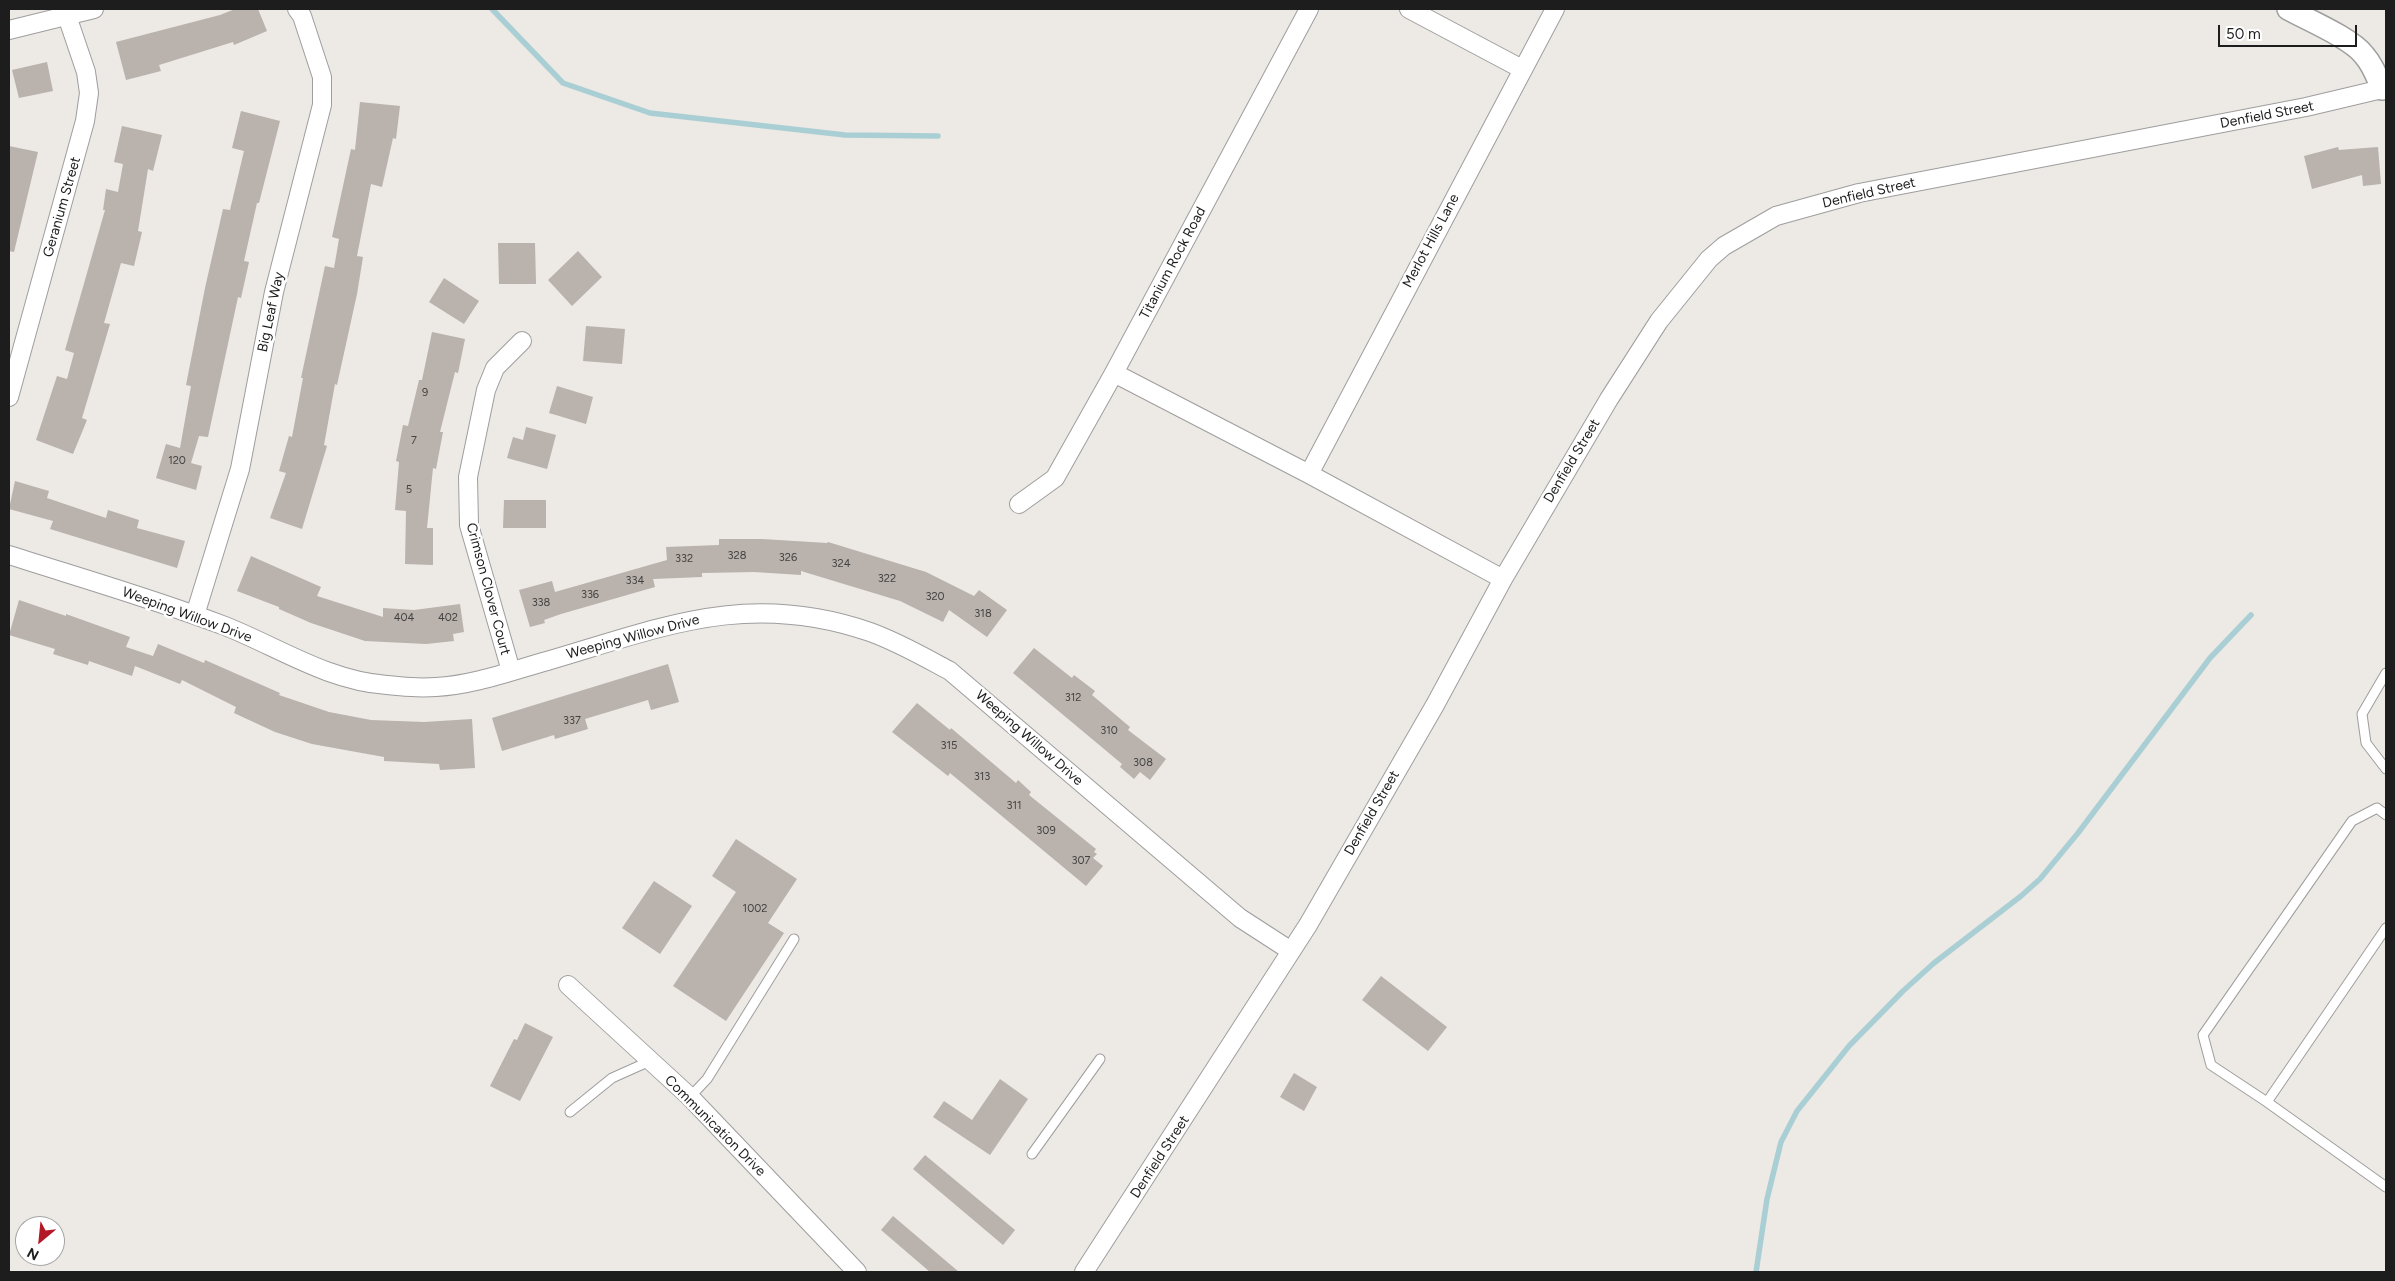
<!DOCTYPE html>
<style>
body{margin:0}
#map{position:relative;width:2395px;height:1281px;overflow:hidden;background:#ede9e4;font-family:Figtree,sans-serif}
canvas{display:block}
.frame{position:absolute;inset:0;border:10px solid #1d1d1d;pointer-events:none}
.north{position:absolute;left:15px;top:1216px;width:50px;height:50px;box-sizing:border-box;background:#fff;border:1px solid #a5a5a5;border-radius:50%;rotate:208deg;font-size:14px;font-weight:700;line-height:20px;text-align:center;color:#1d1d1d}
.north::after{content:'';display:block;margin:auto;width:18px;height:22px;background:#b21825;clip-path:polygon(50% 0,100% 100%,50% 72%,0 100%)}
.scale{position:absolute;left:2218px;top:25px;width:139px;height:22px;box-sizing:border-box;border:2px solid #1d1d1d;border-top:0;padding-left:6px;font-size:15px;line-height:18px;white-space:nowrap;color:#1d1d1d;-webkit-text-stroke:4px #fff;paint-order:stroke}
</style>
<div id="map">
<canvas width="2395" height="1281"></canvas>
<div class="frame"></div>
<div class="north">N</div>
<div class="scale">50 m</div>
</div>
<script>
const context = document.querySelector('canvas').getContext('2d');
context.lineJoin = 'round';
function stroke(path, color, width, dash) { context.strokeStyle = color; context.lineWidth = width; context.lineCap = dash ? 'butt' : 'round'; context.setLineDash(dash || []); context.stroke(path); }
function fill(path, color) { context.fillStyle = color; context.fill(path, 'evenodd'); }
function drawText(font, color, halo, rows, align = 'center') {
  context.font = font + ' Figtree,sans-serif'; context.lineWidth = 5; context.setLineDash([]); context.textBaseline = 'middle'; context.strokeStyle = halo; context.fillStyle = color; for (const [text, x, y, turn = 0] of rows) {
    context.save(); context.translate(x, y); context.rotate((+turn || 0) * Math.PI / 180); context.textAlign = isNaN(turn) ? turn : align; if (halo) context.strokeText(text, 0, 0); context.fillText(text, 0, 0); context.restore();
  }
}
const stream = new Path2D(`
 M492 9 563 83 650 113 845 135 938 136
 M1756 1272 1767 1199 1781 1142 1797 1111 1849 1046 1903 991 1934 963 2021 896 2040 879 2078 833 2210 658 2251 615`);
const building = new Path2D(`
 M235 9H258L267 31 234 45 233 42 159 65 161 71 126 80 116 42 220 15Z
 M47 62 53 91 19 98 12 70Z
 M360 102 400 106 396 139 393 138 382 187 371 184 357 256 363 257 357 294 337 385 335 384 324 445 327 446 302 529 270 518 286 473 279 471 289 436 292 437 303 378H301L325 266 334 268 339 239 332 237 351 149 355 150Z
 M241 111 280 121 259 203H257L244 261 249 262 241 298 238 297 208 437 199 436 191 463 202 466 196 490 156 478 166 444 180 448 191 386 186 385 205 288 223 209 230 210 244 151 232 148Z
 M122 126 162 135 153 171 148 169 138 231 142 232 134 266 121 263 104 323 110 324 82 418 87 420 73 454 36 440 57 376 67 379 74 353 65 350 105 210H103L106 189 118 192 123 164 114 162Z
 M9 146 38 152 14 252 9 251Z
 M2338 147 2339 150 2378 147 2381 184 2363 186 2362 175 2312 189 2304 156Z
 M498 243H535L536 284H499Z
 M578 251 602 277 572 306 548 280Z
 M444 278 479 301 464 324 429 302Z
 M586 326 625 329 622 364 583 361Z
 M432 332 465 339 458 373 455 372 440 432H443L436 469 433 468 427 528H433V565L405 564 406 511 395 510 399 462 396 461 403 425 408 426 419 380H422Z
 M557 386 593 397 586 424 549 413Z
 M526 427 556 435 547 469 507 458 513 437 523 440Z
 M15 481 49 491 47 498 106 518 108 510 139 520 137 528 185 541 177 568 50 529 53 521 9 509Z
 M504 500H546V528H503Z
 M719 539H762L827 543 828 542 926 572 974 596 979 590 1007 610 987 637 949 610 943 622 900 601 801 571V575L754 572 702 573V577L653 579 655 587 561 614 544 620 545 623 530 627 519 590 552 581 555 592 667 560 666 547 719 545Z
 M251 556 321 587 317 596 383 617V608L414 610 460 604 464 632 453 634 454 641 426 644 365 641 311 623 279 609V607L237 591Z
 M19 600 66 616V614L130 637 126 647 153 656 158 644 204 663 205 660 280 693 279 695 329 712 371 720 424 722 472 719 475 768 440 770 439 764 384 761V757L312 744 275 732 234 713 236 707 182 680 180 684 135 666 132 676 89 661 88 665 53 654 55 649 9 635Z
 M1034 648 1072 678 1074 675 1095 691 1092 695 1130 727 1128 730 1166 759 1150 780 1140 772 1134 779 1120 767 1122 764 1013 673Z
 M668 664 679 702 651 710 648 700 585 719 588 729 555 739 554 735 502 751 492 718Z
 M917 703 950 730 951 728 1016 783 1018 780 1031 792 1029 795 1096 849 1094 852 1097 854 1093 858 1103 866 1086 886 950 773 948 776 892 732Z
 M736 839 797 879 768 923 784 933 726 1021 673 986 736 892 712 876Z
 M654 881 692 906 660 954 622 928Z
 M1381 976 1447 1027 1428 1051 1362 1000Z
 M525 1023 553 1037 520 1101 490 1086 514 1039 517 1040Z
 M1294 1073 1317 1087 1304 1111 1280 1097Z
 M1000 1079 1028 1099 990 1155 933 1117 944 1101 972 1120Z
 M925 1155 1015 1230 1003 1245 913 1169Z
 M893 1216 959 1272H930L881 1230Z`);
const service = new Path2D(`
 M2386 673 2362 714 2366 743 2386 769
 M2386 928 2267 1102 2386 1187
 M690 1097 707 1079 794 939
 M2267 1102 2211 1065 2203 1035 2352 821 2377 808 2386 815
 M570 1112 612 1078 650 1061
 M1032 1154 1100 1059`);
const minor = new Path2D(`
 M1409 9 1522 69
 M9 30 94 9
 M1114 373 1309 474 1503 579
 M9 397 85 121 89 93 86 72 67 16
 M1309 474 1555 9
 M1019 504 1055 478 1114 373 1309 9
 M9 555C81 578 154 599 225 626 278 647 328 681 387 685 403 687 420 688 436 687 474 685 511 671 547 661 663 627 748 590 870 632 898 642 924 657 950 671L1240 918 1291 951
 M195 615 240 469 274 292 322 105V77L302 16 297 9
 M511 671 469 525 468 477 486 390 495 368 522 341
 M568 985 690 1097 857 1272
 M1084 1272 1308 925 1435 705 1503 579 1609 399 1659 321 1709 259 1724 246 1776 216 1859 193 2306 107 2382 89`);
const tertiary = new Path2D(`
 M2288 9C2308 20 2351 38 2364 55 2373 65 2377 77 2382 89L2386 88`);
const numberNames = [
 ["9",425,393],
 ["7",414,441],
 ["120",177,461],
 ["5",409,490],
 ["328",737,556],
 ["326",788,558],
 ["332",684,559],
 ["324",841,564],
 ["322",887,579],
 ["334",635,581],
 ["336",590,595],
 ["320",935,597],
 ["338",541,603],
 ["318",983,614],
 ["404",404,618],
 ["402",448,618],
 ["312",1073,698],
 ["337",572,721],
 ["310",1109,731],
 ["315",949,746],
 ["308",1143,763],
 ["313",982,777],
 ["311",1014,806],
 ["309",1046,831],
 ["307",1081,861],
 ["1002",755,909]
];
const streetNames = [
 ["Denfield Street",2267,115,-11],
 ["Denfield Street",1869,193,-13],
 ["Geranium Street",62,207,-74],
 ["Merlot Hills Lane",1431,241,-62],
 ["Titanium Rock Road",1173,263,-62],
 ["Big Leaf Way",271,312,-78],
 ["Denfield Street",1572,461,-59],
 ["Crimson Clover Court",488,589,75],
 ["Weeping Willow Drive",187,615,20],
 ["Weeping Willow Drive",633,637,-15],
 ["Weeping Willow Drive",1029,738,41],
 ["Denfield Street",1372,813,-60],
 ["Communication Drive",715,1126,45],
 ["Denfield Street",1160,1157,-57]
];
stroke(stream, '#a9cfd5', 5.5);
fill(building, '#b9b2ad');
stroke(service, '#9e9e9e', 11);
stroke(minor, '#9e9e9e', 20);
stroke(tertiary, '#9e9e9e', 24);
stroke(service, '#fff', 9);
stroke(minor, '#fff', 18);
stroke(tertiary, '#fff', 21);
drawText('11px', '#444241', null, numberNames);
drawText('14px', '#1d1d1d', '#fff', streetNames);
</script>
